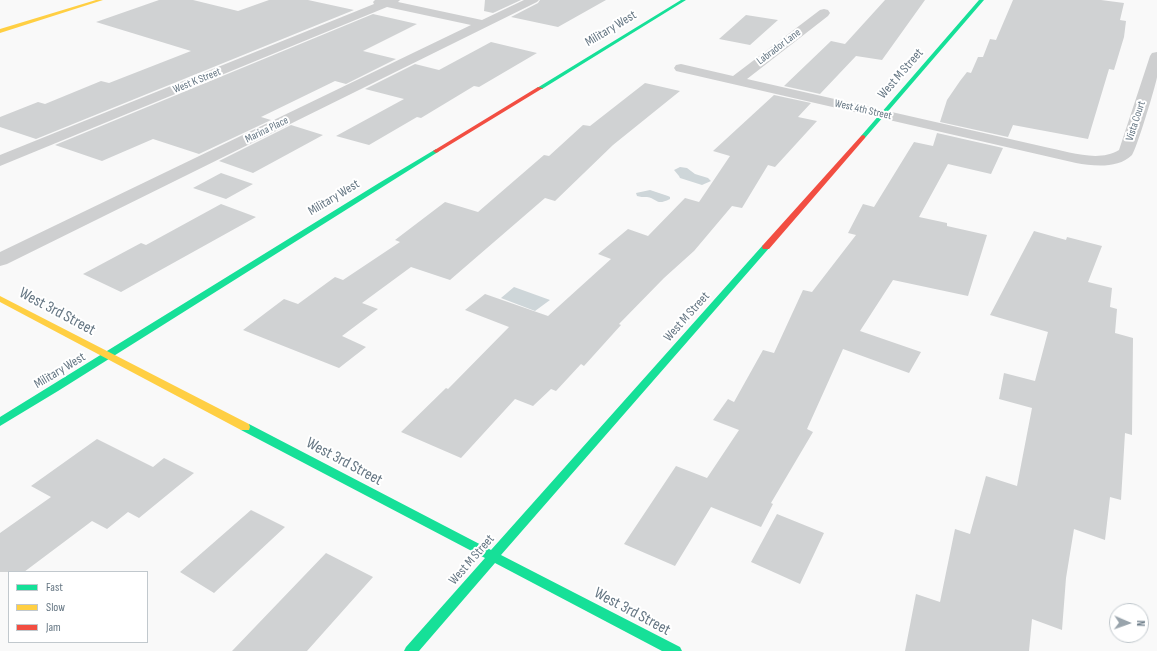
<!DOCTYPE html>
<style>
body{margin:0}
#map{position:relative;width:1157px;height:651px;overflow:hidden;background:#f9f9f9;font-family:"Sofia Sans Condensed",sans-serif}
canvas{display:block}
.legend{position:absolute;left:8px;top:571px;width:140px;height:72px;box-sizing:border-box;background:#fff;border:1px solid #c1c8cd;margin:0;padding:5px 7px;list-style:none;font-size:12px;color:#657683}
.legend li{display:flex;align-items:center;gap:8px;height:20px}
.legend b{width:20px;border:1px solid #c1c8cd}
.north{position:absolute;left:1109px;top:603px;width:40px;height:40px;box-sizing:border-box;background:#fff;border:1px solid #c1c8cd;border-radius:50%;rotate:92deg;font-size:11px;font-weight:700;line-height:16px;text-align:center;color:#657683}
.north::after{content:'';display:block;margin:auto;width:14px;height:18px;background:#99a4ac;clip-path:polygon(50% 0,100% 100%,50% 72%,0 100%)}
</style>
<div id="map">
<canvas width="1157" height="651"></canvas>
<ul class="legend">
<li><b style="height:5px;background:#16e098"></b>Fast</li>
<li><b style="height:5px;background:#ffcf43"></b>Slow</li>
<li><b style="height:5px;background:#f24e42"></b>Jam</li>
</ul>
<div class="north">N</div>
</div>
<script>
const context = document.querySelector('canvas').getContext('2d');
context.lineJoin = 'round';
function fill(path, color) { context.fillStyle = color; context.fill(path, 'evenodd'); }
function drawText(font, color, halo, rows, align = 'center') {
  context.font = font + ' "Sofia Sans Condensed",sans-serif'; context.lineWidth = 4; context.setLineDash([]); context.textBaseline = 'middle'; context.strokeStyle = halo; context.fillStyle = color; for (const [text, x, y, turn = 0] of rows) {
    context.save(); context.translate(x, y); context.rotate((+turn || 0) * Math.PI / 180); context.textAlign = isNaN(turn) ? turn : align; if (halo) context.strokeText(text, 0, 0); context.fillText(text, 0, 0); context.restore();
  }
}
const water = new Path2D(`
 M680 167 687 168 695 174 708 178 711 181 702 185 680 178 679 176 674 170Z
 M650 190 668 196 670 197V199C656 206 658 199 647 197 643 197 640 197 637 196L636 193Z
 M514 287 550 300 535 311 501 298Z`);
const building = new Path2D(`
 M159 0H193L238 11 269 0H308L354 10 36 139 0 127V117L38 102 45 104 101 81 109 83 191 51 96 22Z
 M485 0H521L493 13 484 11Z
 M540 0H606L558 27 511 17 538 3Z
 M885 0H925L882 60 856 56 820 94 784 86 831 41 845 44Z
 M1013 0H1101L1124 3 1120 20 1126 21 1124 37 1114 70 1109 69 1088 139 1013 125 1008 137 940 122 947 100 960 81 967 72 971 73 978 57H983L990 39 996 40Z
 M373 14 417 24 363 51 396 59 346 84 335 81 261 117 271 120 199 154 153 139 102 161 55 145Z
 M746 15 778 20 750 45 719 39Z
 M491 42 537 53 479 87 474 86 421 118 417 117 369 145 336 136 404 99 365 89 415 64 439 70Z
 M645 83 680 91 613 145 555 201 545 198 450 280 411 267 362 303 378 309 342 336 366 347 339 368 243 330 284 299 298 304 335 277 343 280 400 242 395 240 445 202 478 212 544 155 549 156 583 125 590 126Z
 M774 95 811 103 798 117 817 121 775 167 768 165 742 208 732 206 694 251 664 278 619 324 621 325 584 366 581 364 556 391 551 389 533 406 515 399 461 458 401 432 446 388 448 389 509 327 465 310 485 294 548 316 611 259 598 254 628 229 648 236 685 198 699 202 730 156 713 151Z
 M291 125 323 135 253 173 219 161Z
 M937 133 1003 148 991 174 948 164 919 217 947 223V226L987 235 968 296 893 280 860 331 921 352 909 373 843 349 807 429 813 432 771 503 773 504 761 527 711 507 675 566 624 544 676 466 707 478 739 430 713 420 728 399 734 402 763 350 774 353 803 290 812 292 856 235 848 233 863 204 874 207 914 142 933 146Z
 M221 173 253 184 226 199 193 188Z
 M221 204 256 217 121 292 83 274 141 243 146 245Z
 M1034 231 1066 240 1067 237 1102 246 1088 282 1112 288 1110 307 1117 309 1115 333 1133 338 1132 435 1125 433 1121 500 1110 497 1105 540 1074 529 1066 578 1062 630 1032 619 1029 651H905L916 594 940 602 955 529 970 534 986 476 1017 486 1032 408 999 399 1004 373 1035 381 1048 332 990 315Z
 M97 439 153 467 164 458 194 473 139 518 128 512 107 529 92 521 24 572H0V533L51 497 31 486Z
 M251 510 285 527 214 593 180 572Z
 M777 514 824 533 800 584 751 562Z
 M326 553 373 577 307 651H232Z`);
const street = new Path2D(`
 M375 0H400L398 2 482 20 524 0H539L537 2 7 264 0 266V252L471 25 387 7 0 166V155L374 4 373 2Z
 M824 9 828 10 830 13 828 16 747 79 1045 147C1067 151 1098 163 1119 150L1150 56 1152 53 1157 52C1157 60 1157 68 1157 77 1156 85 1136 151 1132 155 1118 169 1093 166 1076 163L676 71 674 68 676 65 681 64 733 76 820 10Z`);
const fast = new Path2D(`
 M681 0H686L542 89 537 88Z
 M979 0H984L865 138H861V136Z
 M436 149 439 151 438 152 58 391 0 426V417L379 183Z
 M763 245H769L770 247 501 555 680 647 682 651H662L495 563 419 651H404L406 647 485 558 241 430 240 427 241 424H249L491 550Z`);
const slow = new Path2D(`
 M96 0H103L0 33V29Z
 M0 296 249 424 250 427 249 430H241L0 302Z`);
const jam = new Path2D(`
 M538 87 543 88 438 152 436 153 433 151Z
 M863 135 865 136V138L769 249H763L762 247 763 245 861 136Z`);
const farStreetnames = [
 ["Labrador Lane",779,47,-37],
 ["West K Street",197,81,-22],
 ["West 4th Street",863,110,13],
 ["Vista Court",1136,121,-72],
 ["Marina Place",267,130,-26]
];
const streetNames = [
 ["Military West",611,29,-31],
 ["West M Street",901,74,-49],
 ["Military West",334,198,-31],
 ["West M Street",687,317,-48],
 ["Military West",60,371,-31],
 ["West M Street",472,560,-49]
];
const nearStreetnames = [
 ["West 3rd Street",57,312,28],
 ["West 3rd Street",344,462,28],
 ["West 3rd Street",632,612,28]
];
fill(water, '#ced6d9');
fill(building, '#d0d2d3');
fill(street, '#cecfd0');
fill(fast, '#16e098');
fill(slow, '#ffcf43');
fill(jam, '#f24e42');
drawText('11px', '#657683', '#fff', farStreetnames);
drawText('13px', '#657683', '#fff', streetNames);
drawText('16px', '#657683', '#fff', nearStreetnames);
</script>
